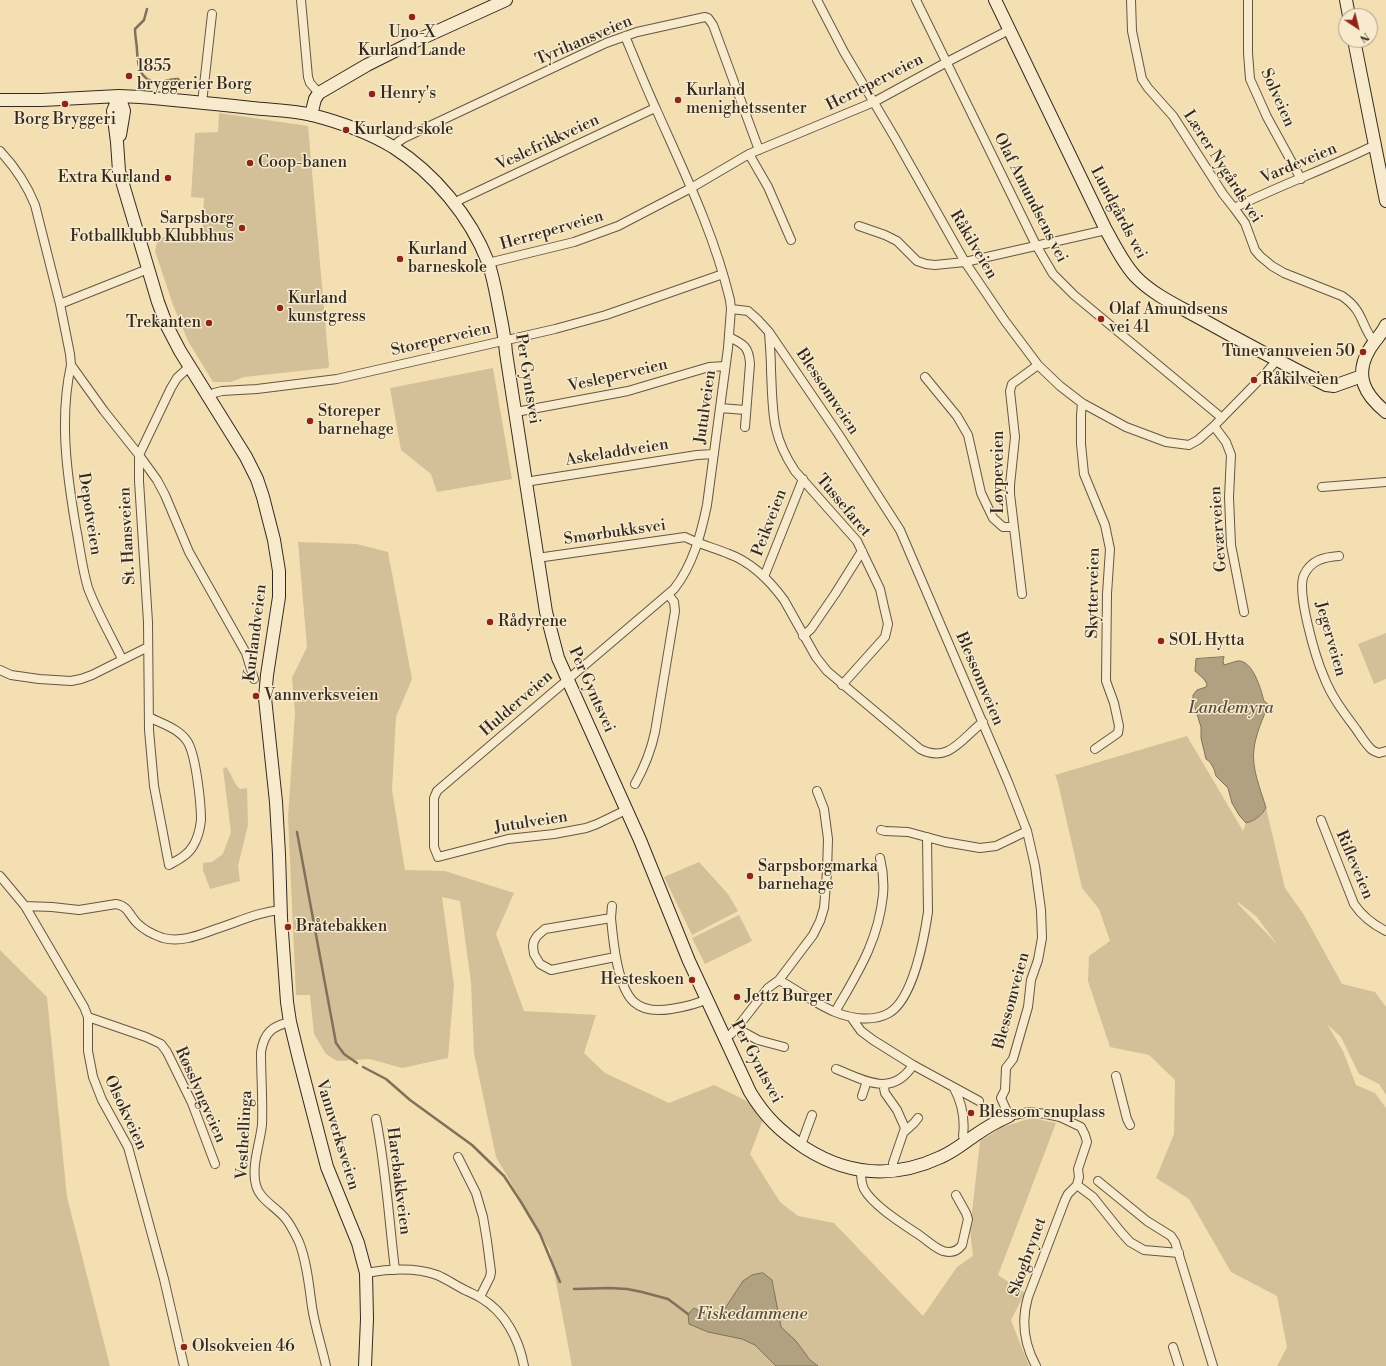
<!DOCTYPE html>
<meta charset="utf-8">
<style>
body{margin:0}
#map{position:relative;width:1386px;height:1366px;overflow:hidden;background:#f3dfb2;font-family:"Libre Bodoni",serif}
canvas{display:block}
.north{position:absolute;left:1338px;top:8px;width:40px;height:40px;box-sizing:border-box;background:#f7eacd;border:1px solid #a99d88;border-radius:50%;rotate:145deg;font-size:11px;font-weight:700;line-height:16px;text-align:center;color:#342a20}
.north::after{content:'';display:block;margin:auto;width:14px;height:18px;background:#8f2418;clip-path:polygon(50% 0,100% 100%,50% 72%,0 100%)}
</style>
<div id="map">
<canvas width="1386" height="1366"></canvas>
<div class="north">N</div>
</div>
<script>
const context = document.querySelector('canvas').getContext('2d');
context.lineJoin = 'round';
function fill(path, color) { context.fillStyle = color; context.fill(path, 'evenodd'); }
function stroke(path, color, width, dash) { context.strokeStyle = color; context.lineWidth = width; context.lineCap = dash ? 'butt' : 'round'; context.setLineDash(dash || []); context.stroke(path); }
function drawText(font, color, halo, rows, align = 'center') {
  context.font = font + ' "Libre Bodoni",serif'; context.lineWidth = 3; context.setLineDash([]); context.textBaseline = 'middle'; context.strokeStyle = halo; context.fillStyle = color; for (const [text, x, y, turn = 0] of rows) {
    context.save(); context.translate(x, y); context.rotate((+turn || 0) * Math.PI / 180); context.textAlign = isNaN(turn) ? turn : align; if (halo) context.strokeText(text, 0, 0); context.fillText(text, 0, 0); context.restore();
  }
}
const green = new Path2D(`
 M219 113 308 126 329 366 328 368 244 377 231 382H213L188 341 173 305 155 251 158 238 202 234 204 198 191 197 195 133 218 132Z
 M493 368 512 479 437 492 431 474 401 450 390 388Z
 M298 542 357 544 388 552 412 679 396 717 392 790 405 870 445 871 514 893 496 934 524 1011 596 1015 584 1053 605 1073 669 1103 714 1085 749 1102 763 1120 750 1154 780 1202 798 1216 834 1223 923 1316 957 1267 973 1256 970 1230 980 1141 1002 1127 1032 1118 1056 1123 998 1275 1025 1293 1011 1320 1029 1366H572L550 1250 496 1157 474 1053 471 983 460 901 442 897 454 985 448 1058 402 1068 370 1059 337 1061 326 1054 314 1034 310 995H296L288 817 295 713 292 678 307 647Z
 M1386 633V679L1374 684 1358 644Z
 M1187 736 1243 831 1246 823C1256 820 1261 816 1266 808L1285 888 1304 915 1342 984 1375 992 1386 1007V1095L1379 1084 1359 1074 1341 1037 1327 1024 1343 1051 1356 1085 1375 1093 1386 1108V1366H1277L1287 1347 1277 1296 1231 1272 1189 1199 1156 1178 1174 1134 1175 1080 1149 1055 1110 1047 1088 981 1089 956 1110 941 1099 909 1082 888 1058 783 1055 775ZM1238 902 1256 916 1277 944 1238 904Z
 M226 767C232 774 233 783 240 789L247 788 248 825 238 866 240 881 210 889 203 870V863L212 862 223 854 231 832 223 769Z
 M699 862 728 894 738 911 692 935 664 877Z
 M739 915 752 941 705 964 692 938Z
 M0 950 47 997 67 1197 110 1366H0Z`);
const water = new Path2D(`
 M1224 657 1223 661 1224 665C1228 664 1233 662 1237 661 1253 659 1261 690 1264 701L1269 705C1263 716 1255 737 1254 749 1251 768 1261 790 1266 808 1261 816 1256 820 1246 823L1239 815 1232 803 1228 788 1216 776 1214 769 1210 762 1206 759 1201 738V727L1193 701V695L1197 690 1206 687 1207 684 1204 679 1195 671 1196 659Z
 M763 1273 772 1280 781 1327 796 1341 810 1360 818 1366H776L755 1345 742 1339 708 1332 689 1324 688 1314 694 1308 711 1318 720 1316 743 1281 752 1275Z`);
const stream = new Path2D(`
 M147 9 144 20 135 29C135 37 137 44 137 51 138 65 139 80 156 82 164 83 170 78 178 79L186 89
 M297 832 336 1043 344 1054 357 1063
 M363 1067 386 1079 410 1100 472 1145 504 1176 521 1202 540 1234 560 1282
 M574 1289 610 1288 627 1289 642 1292 668 1299 688 1314`);
const street = new Path2D(`
 M301 0 308 77 310 83 319 93
 M817 0 844 52 895 138 965 262 1005 321 1038 365 1060 386 1082 403 1126 427 1166 442 1189 445 1198 440 1214 426 1265 374 1277 360
 M916 0 1036 245 1053 274 1074 295 1222 418
 M1131 0 1132 31 1142 79 1148 88 1173 116 1223 194 1234 208 1245 223 1255 250 1260 256 1272 266 1284 273 1342 296C1364 311 1360 324 1374 342
 M1248 0V53L1250 79 1267 117 1301 179
 M625 36C635 60 645 85 656 109 684 172 714 233 730 300L731 309 728 348 707 505C701 534 693 565 674 589L437 791 434 798V847L438 857 508 839 554 834 586 828 597 824 626 810
 M202 103 212 14
 M394 148 398 142 404 138 606 43 637 32 705 17 708 18 713 25 759 150
 M0 151C15 167 27 185 35 205L60 304 70 354 71 365 104 411 139 455 157 480 165 495 189 552 246 653 254 679
 M749 154 768 187 791 240
 M453 203 655 108
 M1234 208C1280 185 1329 168 1375 145
 M859 226 885 235 897 241 917 261 926 264 935 265 965 262 1106 230
 M488 263 574 242 618 226 691 188 749 154 874 102 947 62 1009 30
 M60 304 148 269
 M731 309 748 311 757 319 769 332 839 435 900 530 1008 782 1027 831 1035 866 1041 910 1042 938 1038 960 1031 980 1028 1007 1013 1059 1006 1068 1005 1090 1001 1098 1009 1116 1029 1112 1046 1114 1060 1117 1081 1127 1085 1135 1087 1142 1078 1169 1079 1177 1077 1185 1068 1194 1065 1200 1028 1297C1021 1321 1024 1344 1036 1366
 M769 333C770 346 771 358 771 370 773 412 771 435 795 471L857 541 880 589 884 607 888 624 885 637 842 685
 M729 337C744 344 749 347 750 364L745 427
 M71 365C59 419 67 475 76 528 80 548 82 568 88 588 97 612 111 636 122 659
 M925 377 957 416 968 435 981 493 993 518 1003 527H1013
 M208 396 214 393 222 391 257 389 337 379 555 329 606 315 723 274
 M1082 403 1081 415V444L1084 474 1105 525 1110 549 1107 594 1106 681 1114 703 1119 726 1118 733 1095 749
 M720 408 745 410
 M516 412 628 391 709 367 725 366
 M1214 426 1226 442 1231 455 1229 497 1231 545 1244 612
 M525 482 697 455 714 454
 M1322 487 1386 482
 M1339 556C1324 557 1311 560 1304 575 1296 592 1316 659 1324 677 1331 696 1344 713 1356 729 1361 736 1365 743 1371 749 1373 751 1376 752 1379 753L1386 751
 M537 558 685 537C699 544 714 548 729 554 751 562 770 581 784 600L816 657 827 671 920 749C949 764 962 738 983 722
 M764 577 803 479
 M1022 594 1010 494V485L1015 437 1010 391 1012 384 1038 365
 M803 636 811 629 835 594 862 551
 M0 670 11 675 39 679 71 681 81 679 92 675 148 647
 M149 717C162 724 178 728 187 741 196 754 201 804 201 820 200 829 198 838 193 846 188 855 178 860 169 865L154 786 149 730 148 622 139 481V455L171 388 177 378 189 367
 M635 784C644 768 651 751 655 732L675 611 674 602 668 594
 M1321 820 1354 904C1362 916 1372 924 1386 931
 M881 830 885 831 908 832 945 842 980 848 996 846 1027 831
 M0 876 25 906 84 1007 88 1017V1051L93 1077 102 1100 128 1147 164 1279 184 1366
 M25 906 52 907 79 910 116 904C128 906 129 915 137 923 144 930 154 935 163 938 183 943 201 934 219 928 240 921 259 912 281 910
 M611 918 612 906
 M615 957 551 970 540 964 534 954 533 946 534 941 537 936 545 929 611 918C613 939 617 987 634 1002 644 1011 659 1011 671 1009 684 1007 695 1005 707 999
 M779 980C797 990 816 1004 835 1012 852 1019 873 1022 889 1013 913 999 924 939 928 912L927 837
 M835 1012C858 972 878 942 883 895 884 883 883 870 880 858
 M88 1017 146 1037 161 1044 167 1052 192 1103 215 1164
 M851 1017 861 1031 873 1040 913 1065 979 1101
 M290 1022C272 1026 264 1033 261 1052 261 1076 263 1100 262 1125 260 1143 251 1167 256 1185 259 1199 276 1207 285 1218 291 1225 295 1234 299 1242 307 1262 309 1286 312 1307 315 1327 322 1347 326 1366
 M736 1028 758 1040 784 1047
 M725 1038 731 1034 740 1024 768 988 779 980 813 935 820 921 824 908 827 872 828 839 824 809 817 791
 M836 1069C864 1080 892 1098 913 1065
 M1116 1076 1127 1119 1130 1125
 M886 1084 884 1088 885 1093 897 1110 905 1128 893 1163
 M954 1088C962 1103 965 1120 963 1136
 M862 1096 867 1081
 M376 1119C386 1169 389 1220 395 1270
 M904 1132 914 1123 918 1118
 M801 1145 812 1115
 M458 1157 476 1193 483 1217 487 1241 491 1272 490 1277 480 1297
 M861 1171C861 1177 861 1183 864 1189 873 1206 906 1226 922 1237 929 1242 935 1248 943 1251 950 1253 957 1252 962 1245L968 1219 966 1213 956 1195
 M1098 1181 1147 1221 1171 1236 1175 1242 1213 1366
 M1077 1185 1093 1197 1121 1232 1130 1242 1144 1250 1179 1253
 M366 1273C389 1269 415 1267 437 1275 447 1279 456 1286 467 1291 471 1293 476 1295 481 1298 505 1312 519 1339 524 1366
 M1173 1347 1179 1366`);
const secondary = new Path2D(`
 M995 0 1106 230C1115 246 1123 263 1135 276 1152 294 1176 305 1196 316 1239 340 1282 363 1326 385L1334 386 1362 376
 M1346 0 1349 16
 M1354 40 1386 201
 M119 96 113 111 117 142 119 171 158 302 167 326 180 351 246 457 257 479 263 497 274 540 279 571V597L267 675 265 698 276 802 279 854 281 918 287 1002 290 1022 299 1059 327 1167 358 1243 366 1273 367 1319 365 1366
 M119 96 124 111 120 135
 M0 100H42L119 96 140 97C178 100 215 104 252 108 271 110 292 110 312 115 339 122 368 132 393 147 434 173 470 216 488 262 493 276 496 293 499 309 502 324 505 338 506 353L546 612 558 658 640 840 689 961 750 1092C765 1117 781 1132 805 1148 849 1176 894 1179 941 1157 955 1151 965 1142 977 1134 987 1127 998 1121 1009 1116
 M311 115 315 99 319 93 367 65 407 45 506 0
 M1386 325C1382 334 1374 341 1369 350 1354 376 1365 395 1386 412`);
const markers = [
 [412,17,4,"#8f2418"],
 [129,76,4,"#8f2418"],
 [372,94,4,"#8f2418"],
 [678,100,4,"#8f2418"],
 [65,104,4,"#8f2418"],
 [346,130,4,"#8f2418"],
 [250,163,4,"#8f2418"],
 [168,178,4,"#8f2418"],
 [242,228,4,"#8f2418"],
 [400,259,4,"#8f2418"],
 [280,308,4,"#8f2418"],
 [1101,319,4,"#8f2418"],
 [209,323,4,"#8f2418"],
 [1363,352,4,"#8f2418"],
 [1254,380,4,"#8f2418"],
 [310,421,4,"#8f2418"],
 [490,622,4,"#8f2418"],
 [1161,641,4,"#8f2418"],
 [256,696,4,"#8f2418"],
 [750,876,4,"#8f2418"],
 [288,927,4,"#8f2418"],
 [692,980,4,"#8f2418"],
 [737,997,4,"#8f2418"],
 [971,1113,4,"#8f2418"],
 [184,1347,4,"#8f2418"]
];
const poiNames = [
 ["Uno-X",412,33,"center"],
 ["Kurland Lande",412,51,"center"],
 ["1855",137,67],
 ["bryggerier Borg",137,85],
 ["Kurland",686,91],
 ["menighetssenter",686,109],
 ["Henry's",380,94],
 ["Borg Bryggeri",65,120,"center"],
 ["Kurland skole",354,130],
 ["Coop-banen",258,163],
 ["Extra Kurland",160,178,"right"],
 ["Sarpsborg",234,219,"right"],
 ["Fotballklubb Klubbhus",234,237,"right"],
 ["Kurland",408,250],
 ["barneskole",408,268],
 ["Kurland",288,299],
 ["kunstgress",288,317],
 ["Olaf Amundsens",1109,310],
 ["vei 41",1109,328],
 ["Trekanten",201,323,"right"],
 ["Tunevannveien 50",1355,352,"right"],
 ["Råkilveien",1262,380],
 ["Storeper",318,412],
 ["barnehage",318,430],
 ["Rådyrene",498,622],
 ["SOL Hytta",1169,641],
 ["Vannverksveien",264,696],
 ["Sarpsborgmarka",758,867],
 ["barnehage",758,885],
 ["Bråtebakken",296,927],
 ["Hesteskoen",684,980,"right"],
 ["Jettz Burger",745,997],
 ["Blessom snuplass",979,1113],
 ["Olsokveien 46",192,1347]
];
const streetNames = [
 ["Tyrihansveien",584,41,-23],
 ["Herreperveien",875,83,-27],
 ["Solveien",1277,98,66],
 ["Veslefrikkveien",548,143,-25],
 ["Vardeveien",1299,164,-23],
 ["Lærer Nygårds vei",1222,167,57],
 ["Olaf Amundsens vei",1030,198,63],
 ["Lundgårds vei",1118,213,62],
 ["Herreperveien",552,231,-16],
 ["Råkilveien",973,245,59],
 ["Storeperveien",441,340,-13],
 ["Vesleperveien",618,376,-13],
 ["Per Gyntsvei",527,379,81],
 ["Blessomveien",827,392,56],
 ["Jutulveien",706,407,-82],
 ["Askeladdveien",617,453,-9],
 ["Løypeveien",999,472,-90],
 ["Tussefaret",843,506,50],
 ["Depotveien",89,514,81],
 ["Peikveien",770,523,-69],
 ["Geværveien",1219,529,-94],
 ["Smørbukksvei",615,533,-8],
 ["St. Hansveien",128,536,-93],
 ["Skytterveien",1094,593,-89],
 ["Kurlandveien",256,633,-83],
 ["Jegerveien",1330,639,74],
 ["Blessomveien",979,679,67],
 ["Per Gyntsvei",591,690,66],
 ["Hulderveien",517,704,-41],
 ["Jutulveien",531,823,-9],
 ["Rifleveien",1354,865,67],
 ["Blessomveien",1012,1001,-75],
 ["Per Gyntsvei",756,1062,62],
 ["Røsslyngveien",200,1095,66],
 ["Olsokveien",125,1113,65],
 ["Vesthellinga",245,1135,-87],
 ["Vannverksveien",337,1135,73],
 ["Harebakkveien",398,1181,83],
 ["Skogbrynet",1028,1257,-70]
];
const waterNames = [
 ["Landemyra",1231,709],
 ["Fiskedammene",752,1315]
];
fill(green, '#d3c099');
fill(water, '#b2a180');
stroke(water, '#80715a', 1);
stroke(stream, '#80715a', 2.5);
stroke(street, '#645744', 10);
stroke(secondary, '#342a20', 14);
stroke(street, '#f7eacd', 8);
stroke(secondary, '#f7eacd', 12);
for (const [x, y, r, color] of markers) { const dot = new Path2D(); dot.arc(x, y, r, 0, 2 * Math.PI); context.fillStyle = color; context.fill(dot); stroke(dot, '#f7eacd', 1.5); }
drawText('16px', '#342a20', '#f7eacd', poiNames, 'left');
drawText('16px', '#342a20', '#f7eacd', streetNames);
drawText('italic 17px', '#5a4e3d', '#f7eacd', waterNames);
</script>
